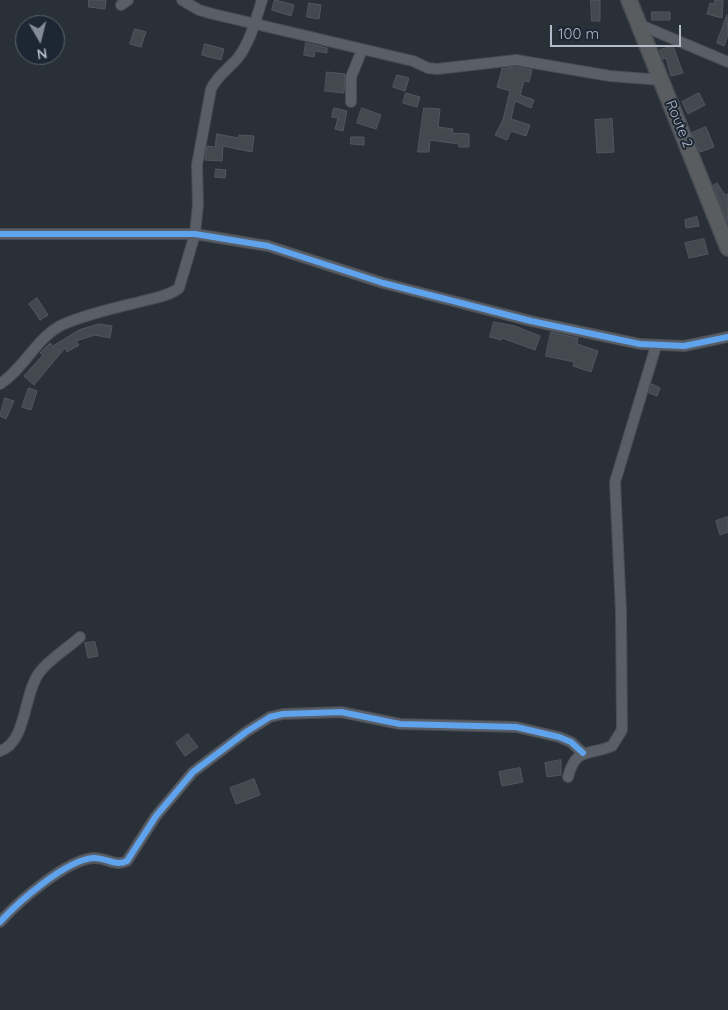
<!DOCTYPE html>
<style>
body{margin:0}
#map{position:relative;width:728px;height:1010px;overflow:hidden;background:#2a3038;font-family:Quicksand,sans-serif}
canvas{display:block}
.north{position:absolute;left:15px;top:15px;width:50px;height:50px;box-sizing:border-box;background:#1d2633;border:1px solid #59626f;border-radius:50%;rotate:172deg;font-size:14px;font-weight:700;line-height:20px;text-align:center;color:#b4bcc9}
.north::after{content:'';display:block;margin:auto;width:18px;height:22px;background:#848b96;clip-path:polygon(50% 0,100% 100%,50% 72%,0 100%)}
.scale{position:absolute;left:550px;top:25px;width:131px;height:22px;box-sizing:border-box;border:2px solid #b4bcc9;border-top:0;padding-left:6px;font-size:15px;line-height:18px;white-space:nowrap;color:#b4bcc9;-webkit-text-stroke:4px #1d2633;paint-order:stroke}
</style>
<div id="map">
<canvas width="728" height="1010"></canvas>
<div class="north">N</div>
<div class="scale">100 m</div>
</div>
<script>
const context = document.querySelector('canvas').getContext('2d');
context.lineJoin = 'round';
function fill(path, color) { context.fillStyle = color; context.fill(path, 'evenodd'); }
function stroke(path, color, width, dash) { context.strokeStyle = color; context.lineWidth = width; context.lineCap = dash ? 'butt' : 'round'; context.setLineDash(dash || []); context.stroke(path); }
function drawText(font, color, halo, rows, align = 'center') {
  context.font = font + ' Quicksand,sans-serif'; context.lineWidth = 4; context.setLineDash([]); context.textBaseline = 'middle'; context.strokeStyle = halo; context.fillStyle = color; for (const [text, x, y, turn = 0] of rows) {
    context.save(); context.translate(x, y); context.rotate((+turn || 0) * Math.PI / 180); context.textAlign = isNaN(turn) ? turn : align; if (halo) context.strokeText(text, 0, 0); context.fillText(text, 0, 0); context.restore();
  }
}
const building = new Path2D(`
 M89 0H106L105 9 89 7Z
 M275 0 294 5 291 16 272 10Z
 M591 0H600V21H592Z
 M715 0H723L722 18 707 14 710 3 714 4Z
 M309 3 321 5 319 19 307 17Z
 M652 12H670V20H652Z
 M727 15 728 35 724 46 717 43Z
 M135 29 146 32 141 47 130 44Z
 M306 43 327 48V53L315 51 314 57 304 55Z
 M205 44 224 49 221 60 202 55Z
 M673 46 683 73 671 76 666 58 663 59 660 50Z
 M516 67 532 70 529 82 524 81 520 95 534 100 531 108 515 101 511 119 530 125 526 136 511 131 507 140 495 135 503 120 510 91 497 87 502 69Z
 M327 72 345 74 344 93 325 91Z
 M397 75 409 78 405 91 393 87Z
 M406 93 420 97 417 107 403 103Z
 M699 93 705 105 688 114 682 102Z
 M334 108 347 111 343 131 335 129 338 118 332 117Z
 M362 108 381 115 376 129 357 123Z
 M424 108 440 109 438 127 453 129 452 133 469 134V147H459V144L430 140 429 152H418Z
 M612 119 614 152 597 153 595 120Z
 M706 127 714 147 700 152 692 133Z
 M217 134 238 138 239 135 254 136 252 152 223 146 222 161 205 160 207 146 215 147Z
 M351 137H364V145L351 144Z
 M216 169 226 170 225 178 215 177Z
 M717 183 725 195 728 194V223L713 186Z
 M697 217 699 226 686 228 685 220Z
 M704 239 708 254 689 258 685 243Z
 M37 298 48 315 40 320 29 304Z
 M494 322 515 326 540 336 535 350 502 338 501 340 490 337Z
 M99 324 112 326 110 338 95 335 76 341 79 345 67 352 65 348 34 385 24 376 43 355 40 353 50 343 53 346 79 330Z
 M551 332 578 338 577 344 598 351 591 372 573 366 574 362 546 356Z
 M652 384 660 388 657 396 649 393Z
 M29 388 37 391 31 410 22 407Z
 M5 398 14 401 6 419 0 416Z
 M728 517V532L720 535 716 521Z
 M95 642 98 656 88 658 85 643Z
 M188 734 198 747 185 756 176 743Z
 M561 760V775L547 777 545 763Z
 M520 768 523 782 502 786 499 772Z
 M254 779 260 795 236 804 230 788Z`);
const minor = new Path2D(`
 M182 0 199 10 213 14 413 61 428 68 437 69 516 60 610 76 662 80
 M121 5 128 0
 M638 24 728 62
 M351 102V77L362 50
 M0 234H195L268 246 383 283 531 321 640 344 684 346 728 337
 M0 384C25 368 37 336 64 324 87 314 114 308 139 302 152 298 168 297 179 288L195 234 198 204 197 165 211 89C217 76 228 69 237 59 250 43 256 19 262 0
 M0 751C27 742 23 695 39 673 49 659 67 649 80 637
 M568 777C576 746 589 756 612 746L622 730 621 612 615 482 656 346
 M0 922C18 902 66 860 93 858 105 857 115 867 127 861L156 816 193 772 246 732 270 717 283 714 341 712 400 724 516 727 559 737 571 742 583 753`);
const highway = new Path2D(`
 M629 0 728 248`);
const cycleway = new Path2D(`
 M0 234H195L268 246 383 283 531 321 640 344 684 346 728 337
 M0 922C18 902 66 860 93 858 105 857 115 867 127 861L156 816 193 772 246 732 270 717 283 714 341 712 400 724 516 727 559 737 571 742 583 753`);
const streetNames = [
 ["Route 2",679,124,68]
];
fill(building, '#444950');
stroke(building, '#52575f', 1);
stroke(minor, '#484c53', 12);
stroke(highway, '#474c53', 18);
stroke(minor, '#5a5e66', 10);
stroke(highway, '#5a5d60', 15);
stroke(cycleway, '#60a3ed', 6);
drawText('14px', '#b4bcc9', '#1d2633', streetNames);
</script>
